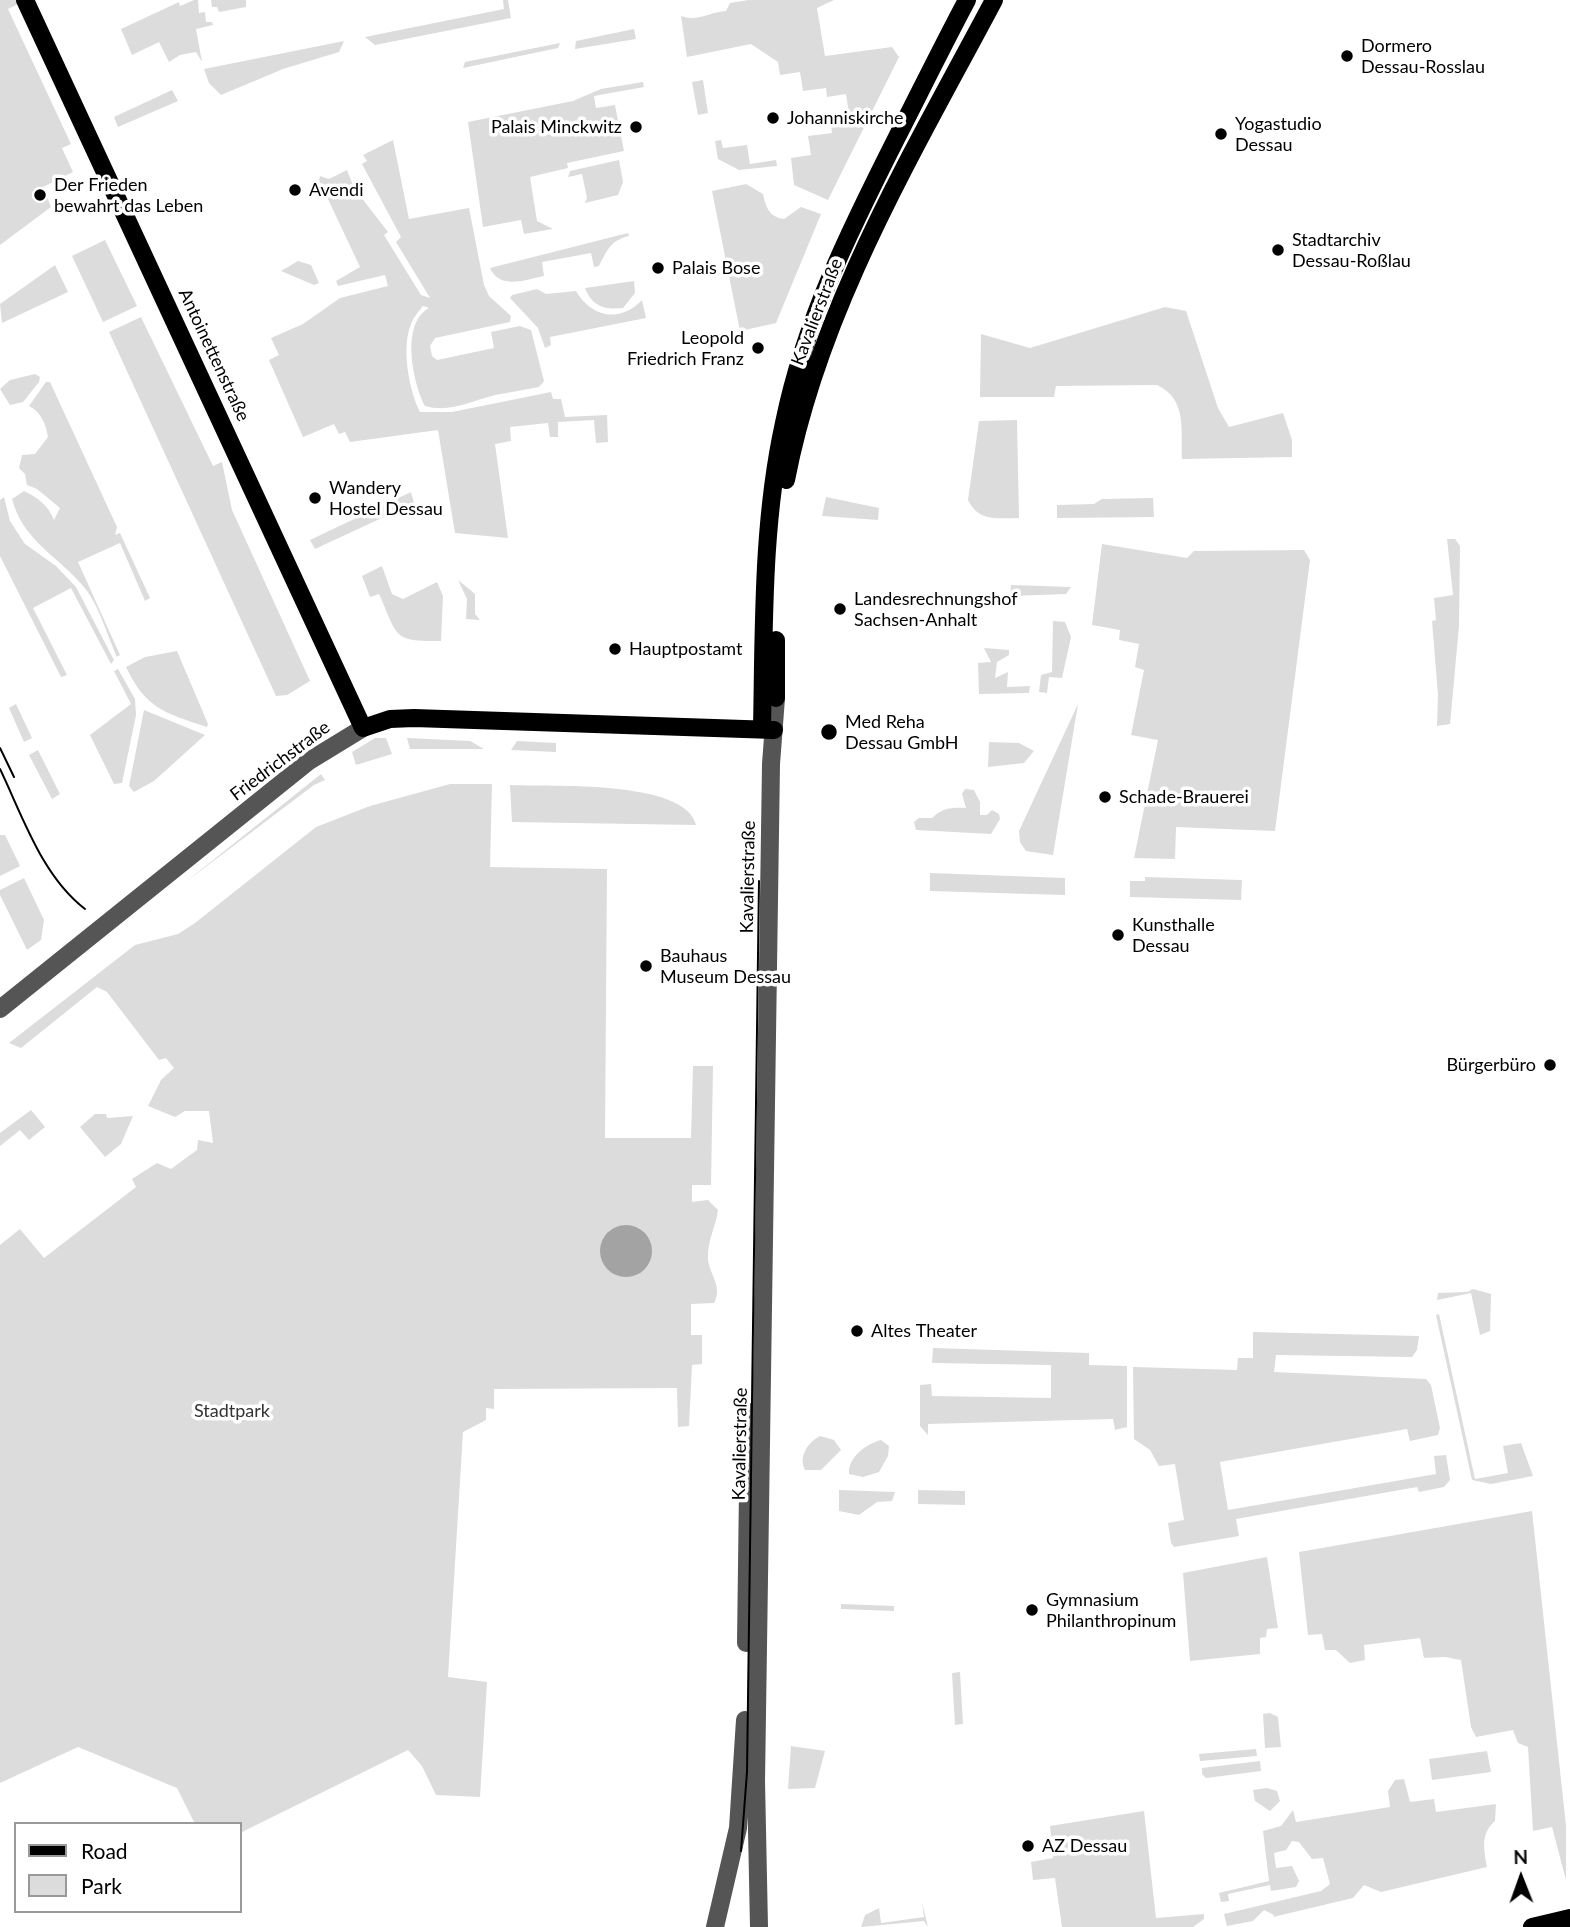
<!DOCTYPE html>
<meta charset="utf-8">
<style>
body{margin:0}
#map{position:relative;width:1570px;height:1927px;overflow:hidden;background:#fff;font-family:Lato,sans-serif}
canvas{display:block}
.legend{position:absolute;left:14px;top:1822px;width:228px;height:91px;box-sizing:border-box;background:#fff;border:2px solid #999;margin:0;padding:9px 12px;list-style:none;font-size:21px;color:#000}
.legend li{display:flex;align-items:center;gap:14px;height:35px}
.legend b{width:35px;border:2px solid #999}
.north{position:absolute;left:1486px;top:1843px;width:70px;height:70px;-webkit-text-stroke:5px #fff;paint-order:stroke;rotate:359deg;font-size:19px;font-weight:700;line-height:28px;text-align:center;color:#000}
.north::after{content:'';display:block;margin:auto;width:24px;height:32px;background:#000;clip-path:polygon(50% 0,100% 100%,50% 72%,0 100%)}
</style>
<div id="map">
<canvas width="1570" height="1927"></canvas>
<ul class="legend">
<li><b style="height:9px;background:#000"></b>Road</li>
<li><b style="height:19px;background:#dcdcdc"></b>Park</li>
</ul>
<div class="north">N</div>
</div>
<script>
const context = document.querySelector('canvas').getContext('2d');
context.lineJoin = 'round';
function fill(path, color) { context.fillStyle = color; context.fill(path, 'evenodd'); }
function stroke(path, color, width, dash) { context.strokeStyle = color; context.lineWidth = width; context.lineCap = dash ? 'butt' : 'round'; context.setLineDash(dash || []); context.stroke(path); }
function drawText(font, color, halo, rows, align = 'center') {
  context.font = font + ' Lato,sans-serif'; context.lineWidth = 7; context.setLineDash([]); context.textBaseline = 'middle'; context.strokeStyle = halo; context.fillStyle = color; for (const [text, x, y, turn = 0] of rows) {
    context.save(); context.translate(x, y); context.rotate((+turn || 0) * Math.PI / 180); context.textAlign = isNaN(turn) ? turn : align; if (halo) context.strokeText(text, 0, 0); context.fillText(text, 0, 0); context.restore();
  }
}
const green = new Path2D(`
 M0 0H16L18 4 8 9 71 144 62 148 73 172 43 187 51 207 0 245Z
 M194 0H198L199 13 205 12 206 22H212L213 25 196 29 202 62 196 52 180 55 169 62 159 42 132 55 121 29 179 2 180 6Z
 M211 0H246V7L219 12 217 7H212Z
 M503 0H508L511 18 375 45 365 37 504 9Z
 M749 0H834L817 8 825 56 892 47 899 57 828 200 794 185 791 158 811 155 808 136 832 133 831 124 850 121 846 94 827 97 826 88 803 91 800 72 780 75 778 62 751 44 687 57 681 16C697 22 710 12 726 11L730 3Z
 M634 29 636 39 575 49 576 41Z
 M344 41 339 52 283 69 221 95 209 83 204 69Z
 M560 43 558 48 463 68 465 62Z
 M703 80 708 113 698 115 692 82Z
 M643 82 644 87 594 96 596 108 615 105 624 151 567 163 568 168 530 177 537 221 553 229 524 234 521 220 483 227 468 122 573 101 601 89Z
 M172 90 178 101 118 127 114 117Z
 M393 140 409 219 469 208 484 285 489 296 511 316 510 322 435 338 430 346 432 356 437 360 494 348 491 332 520 326 531 330 544 381 539 387C525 390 510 392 495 395 471 401 450 413 425 406 413 383 400 324 429 308L423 306C419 311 413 318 411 324 401 348 409 390 420 412H452L551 392 553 399H561L565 417 607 415 608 442 596 443 594 420 558 422V437H550L548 423 510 427 511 441 495 444 508 538 455 533 438 430 350 442 345 432 339 434 334 424 303 437 269 360 279 355 271 338 303 324 340 298 388 286 385 275 338 286 336 281 360 267 319 180 320 176 329 179 347 170 354 188 388 232 384 235 421 295 430 298 396 242 401 237 362 164 367 161 363 155Z
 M721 140 723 148 747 145 750 164 776 160 777 166 739 170 718 159 715 141Z
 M619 160 623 182 618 195 585 203 587 198 582 174 568 177 570 171Z
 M746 184 763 194C766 207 769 217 784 219L801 207 821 214 776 323 740 331 712 191Z
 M628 233 629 236C611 240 607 250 599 266L594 267 591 253 542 262 544 276C524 280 500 290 490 268Z
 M105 240 137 306 103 322 72 256Z
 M298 261 311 265 319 283 314 285 281 271Z
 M55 265 68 292 2 323 0 304Z
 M634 281 635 293 623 308C604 310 592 306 585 288Z
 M537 289 546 294 576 291C592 318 620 323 642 300L646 318 550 337 551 345 545 348 538 328 510 298 512 295Z
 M1165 307 1186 311 1218 408 1229 427 1283 413 1292 440V457L1182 459C1181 429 1187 399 1157 385L1056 386 1054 397H980L981 334 1030 348Z
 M141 317 213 466 222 462 232 510 310 681 287 695 276 696 109 332Z
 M35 374 40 377 39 382 23 402 10 405 0 389 10 380Z
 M46 382H50L117 527 115 535 120 533 150 598 145 601 120 543 78 562 120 655 117 657C107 635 99 605 84 587 57 555 23 541 12 499L24 491C37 497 49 506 54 520L60 508 37 489 27 485 25 474 19 468 22 455 35 454 48 437C46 424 41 412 29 406Z
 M1017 420 1019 518C996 518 979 522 968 500L979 421Z
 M411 492 414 503 315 549 310 540Z
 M4 497 10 521 25 544 56 566 76 587 114 660 111 664 71 588 33 608 67 675 61 677 0 556V500Z
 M826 497 879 508 878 520 822 516Z
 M1153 498 1154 517 1057 518V505L1094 504 1102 499Z
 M1447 539H1455L1460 546 1459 626 1450 724 1437 726 1438 695 1432 621 1436 620 1434 598 1453 595Z
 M1102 544 1187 558 1194 551 1304 550 1310 560 1275 831 1176 827 1175 859 1134 858 1158 740 1131 735 1144 670 1135 667 1139 644 1119 640 1120 630 1092 625Z
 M382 566 392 594 403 599 437 582 443 596 441 641C392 642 398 636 379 594L370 597 362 576Z
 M458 580 475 594V614L480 620 466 619 467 599Z
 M1011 585 1071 587 1066 594 1010 596Z
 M1053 621 1065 622 1071 637 1062 678 1049 677 1047 693 1039 692 1041 675 1052 672Z
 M984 648 1009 650V655L997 662 995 678 1008 672 1007 687 1030 686 1029 693 979 694 978 663 991 662Z
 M177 651 208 724 207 727C165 713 146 709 126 667L145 657Z
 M118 669 135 699 136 715 122 783 114 784 90 735 131 704 114 671Z
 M16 704 32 738 24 742 9 708Z
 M1078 704 1053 855 1026 851 1020 842 1019 831Z
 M144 710 205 735 154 781 134 792 129 786Z
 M375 738H386L392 754 356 765 352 752Z
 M407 738 470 741 484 749H410Z
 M517 741 556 743V752L511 750Z
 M989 742 1019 743 1034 751 1024 763 988 767Z
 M38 750 60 794 52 799 29 755Z
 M321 774 325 780 314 785 183 884Z
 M450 784H492L490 867 607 869 605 1138H691L693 1066H713L711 1185H692V1202L708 1200 718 1210C716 1227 707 1240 708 1260 710 1275 723 1287 714 1303L691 1304V1335H702V1364L692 1365 689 1426 678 1427 677 1388 494 1389V1409L486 1408V1420L463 1432 448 1677 487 1682 480 1797 436 1795 422 1766 408 1750 240 1833V1824H195L177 1788 78 1747 0 1783V1245L20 1229 44 1258 136 1187 132 1179 157 1163 171 1169 197 1150 198 1140 213 1143 209 1111H185L175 1117 148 1106 161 1080 174 1068 166 1058 159 1060 107 992 97 987 21 1048 9 1043 135 945 178 934 195 923 316 827 370 806Z
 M510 785C548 787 686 779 696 825L512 822Z
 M965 789 974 790 980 802V815H987L992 810 999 814 1000 819 991 834 916 830 914 822 919 818H932C942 808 952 807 966 808L962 794Z
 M0 835H5L20 866 0 876Z
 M930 873 1065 878V895L930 891Z
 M1145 877 1242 880 1241 900 1130 897V881H1145Z
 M24 878 44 920 41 940 27 950 0 895V890Z
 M31 1110 45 1127 29 1140 20 1130 0 1146V1133Z
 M95 1114H106L107 1118 133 1116 121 1144 105 1157 80 1127Z
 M1473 1289 1491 1294 1490 1331 1480 1335 1471 1293 1437 1300 1438 1293 1467 1292Z
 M1439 1314 1475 1479 1508 1473 1503 1446 1521 1443 1533 1476 1491 1484 1472 1480 1436 1315Z
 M1253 1332 1419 1336 1417 1350 1412 1357 1276 1355 1274 1372 1426 1379 1431 1385 1440 1428 1438 1435 1410 1441 1407 1429 1220 1462 1228 1510 1436 1474 1434 1456 1446 1455 1450 1480 1444 1487 1419 1492 1417 1487 1236 1519 1239 1536 1174 1547 1171 1543 1168 1523 1184 1520 1175 1464 1159 1466 1150 1450 1134 1439 1133 1367 1237 1370 1238 1358H1253Z
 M933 1348 1089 1353V1365L1127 1366V1427L1115 1430 1113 1419 928 1424V1435L920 1426V1385L931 1384 932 1396 1051 1398V1365L932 1363Z
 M820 1436 834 1440 841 1450 821 1470H805C798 1457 808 1442 820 1436Z
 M881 1440 889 1446 888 1456 879 1472 863 1477 849 1474C848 1457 866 1444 881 1440Z
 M839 1490 895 1492 892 1501 877 1502 859 1515 839 1511Z
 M918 1490 965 1491V1505L918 1504Z
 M1532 1511 1566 1826V1880L1552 1827 1533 1831 1528 1747 1518 1743 1513 1730 1476 1737 1471 1727 1461 1660 1445 1657 1424 1658 1420 1638 1364 1645 1365 1660 1350 1663 1336 1650H1325L1322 1634 1308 1635 1299 1552Z
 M1267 1557 1278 1628 1267 1629 1266 1637 1260 1638V1654L1190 1661 1183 1573Z
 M841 1604 894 1606V1611L841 1609Z
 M960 1672 963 1724 955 1725 952 1673Z
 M1270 1713 1278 1717 1281 1747 1265 1748 1263 1714Z
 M791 1746 825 1751 815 1788 788 1789Z
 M1256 1749 1257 1756 1200 1761 1199 1754Z
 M1487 1751 1491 1772 1432 1780 1429 1759Z
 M1260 1761 1261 1771 1206 1778 1202 1774V1768Z
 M1404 1779 1410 1802 1434 1799 1436 1812 1496 1804 1495 1821C1480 1834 1484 1849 1487 1867L1381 1892 1364 1885 1353 1898 1273 1917 1274 1915 1264 1910 1253 1921 1227 1926 1224 1914 1321 1891 1330 1884 1323 1858 1312 1859 1299 1842 1292 1841 1286 1850 1274 1853 1276 1868 1292 1866 1299 1881 1296 1887 1271 1891 1270 1885 1228 1894 1229 1901 1221 1902 1219 1893 1269 1881 1263 1831 1281 1826 1293 1810 1296 1822 1390 1807 1388 1791 1395 1780Z
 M1267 1788 1277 1791 1280 1801 1270 1811 1255 1801 1253 1790Z
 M1144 1811 1156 1918 1204 1914V1919L1193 1927H1062L1055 1878 1033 1880 1031 1862 1053 1858 1050 1826Z
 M922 1902 928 1927 924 1921 861 1927 865 1915 879 1908 881 1923 924 1917Z`);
const water = new Path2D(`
 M600 1251a26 26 0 1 1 52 0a26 26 0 1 1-52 0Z`);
const minor = new Path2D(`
 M0 1009 309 761 363 728
 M746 1643 749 1412
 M715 1927 738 1828 745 1720
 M759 1927 756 1781 771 764 776 698`);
const major = new Path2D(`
 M25 0 363 728 390 719 414 718 774 730
 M786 480C819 308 913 153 994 0
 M776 698V640
 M762 729C764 627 762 523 784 423 805 320 850 230 897 137 920 92 943 45 967 0
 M1532 1927 1570 1918`);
const tram = new Path2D(`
 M0 748 14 777
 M0 769C23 817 42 876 85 909
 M741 1851 747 1772 759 881`);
const markers = [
 [1347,56,7,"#000"],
 [773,118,7,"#000"],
 [636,127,7,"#000"],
 [1221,134,7,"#000"],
 [295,190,7,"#000"],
 [40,195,7,"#000"],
 [1278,250,7,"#000"],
 [658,268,7,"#000"],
 [758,348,7,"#000"],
 [315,498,7,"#000"],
 [840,609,7,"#000"],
 [615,649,7,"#000"],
 [829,732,9,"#000"],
 [1105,797,7,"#000"],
 [1118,935,7,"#000"],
 [646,966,7,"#000"],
 [1550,1065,7,"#000"],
 [857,1331,7,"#000"],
 [1032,1610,7,"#000"],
 [1028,1846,7,"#000"]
];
const poiNames = [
 ["Dormero",1361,46],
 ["Dessau-Rosslau",1361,67],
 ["Johanniskirche",787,118],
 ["Yogastudio",1235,124],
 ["Dessau",1235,145],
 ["Palais Minckwitz",622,127,"right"],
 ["Der Frieden",54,185],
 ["bewahrt das Leben",54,206],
 ["Avendi",309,190],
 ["Stadtarchiv",1292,240],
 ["Dessau-Roßlau",1292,261],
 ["Palais Bose",672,268],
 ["Leopold",744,338,"right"],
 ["Friedrich Franz",744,359,"right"],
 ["Wandery",329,488],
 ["Hostel Dessau",329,509],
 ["Landesrechnungshof",854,599],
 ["Sachsen-Anhalt",854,620],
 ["Hauptpostamt",629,649],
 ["Med Reha",845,722],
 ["Dessau GmbH",845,743],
 ["Schade-Brauerei",1119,797],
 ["Kunsthalle",1132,925],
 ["Dessau",1132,946],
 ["Bauhaus",660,956],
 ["Museum Dessau",660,977],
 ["Bürgerbüro",1536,1065,"right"],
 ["Altes Theater",871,1331],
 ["Gymnasium",1046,1600],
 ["Philanthropinum",1046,1621],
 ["AZ Dessau",1042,1846]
];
const streetNames = [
 ["Kavalierstraße",817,312,-69],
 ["Antoinettenstraße",214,355,65],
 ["Friedrichstraße",280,761,-37],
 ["Kavalierstraße",748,877,-89],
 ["Kavalierstraße",740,1444,-89]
];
const parkNames = [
 ["Stadtpark",232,1411]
];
fill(green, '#dcdcdc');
fill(water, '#a3a3a3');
stroke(minor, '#555', 18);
stroke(major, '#000', 18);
stroke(tram, '#000', 2);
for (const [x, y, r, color] of markers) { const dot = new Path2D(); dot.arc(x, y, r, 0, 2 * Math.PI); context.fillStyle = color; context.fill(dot); stroke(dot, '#fff', 2.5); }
drawText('18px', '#000', '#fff', poiNames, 'left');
drawText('18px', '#000', '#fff', streetNames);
drawText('18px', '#333', '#fff', parkNames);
</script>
